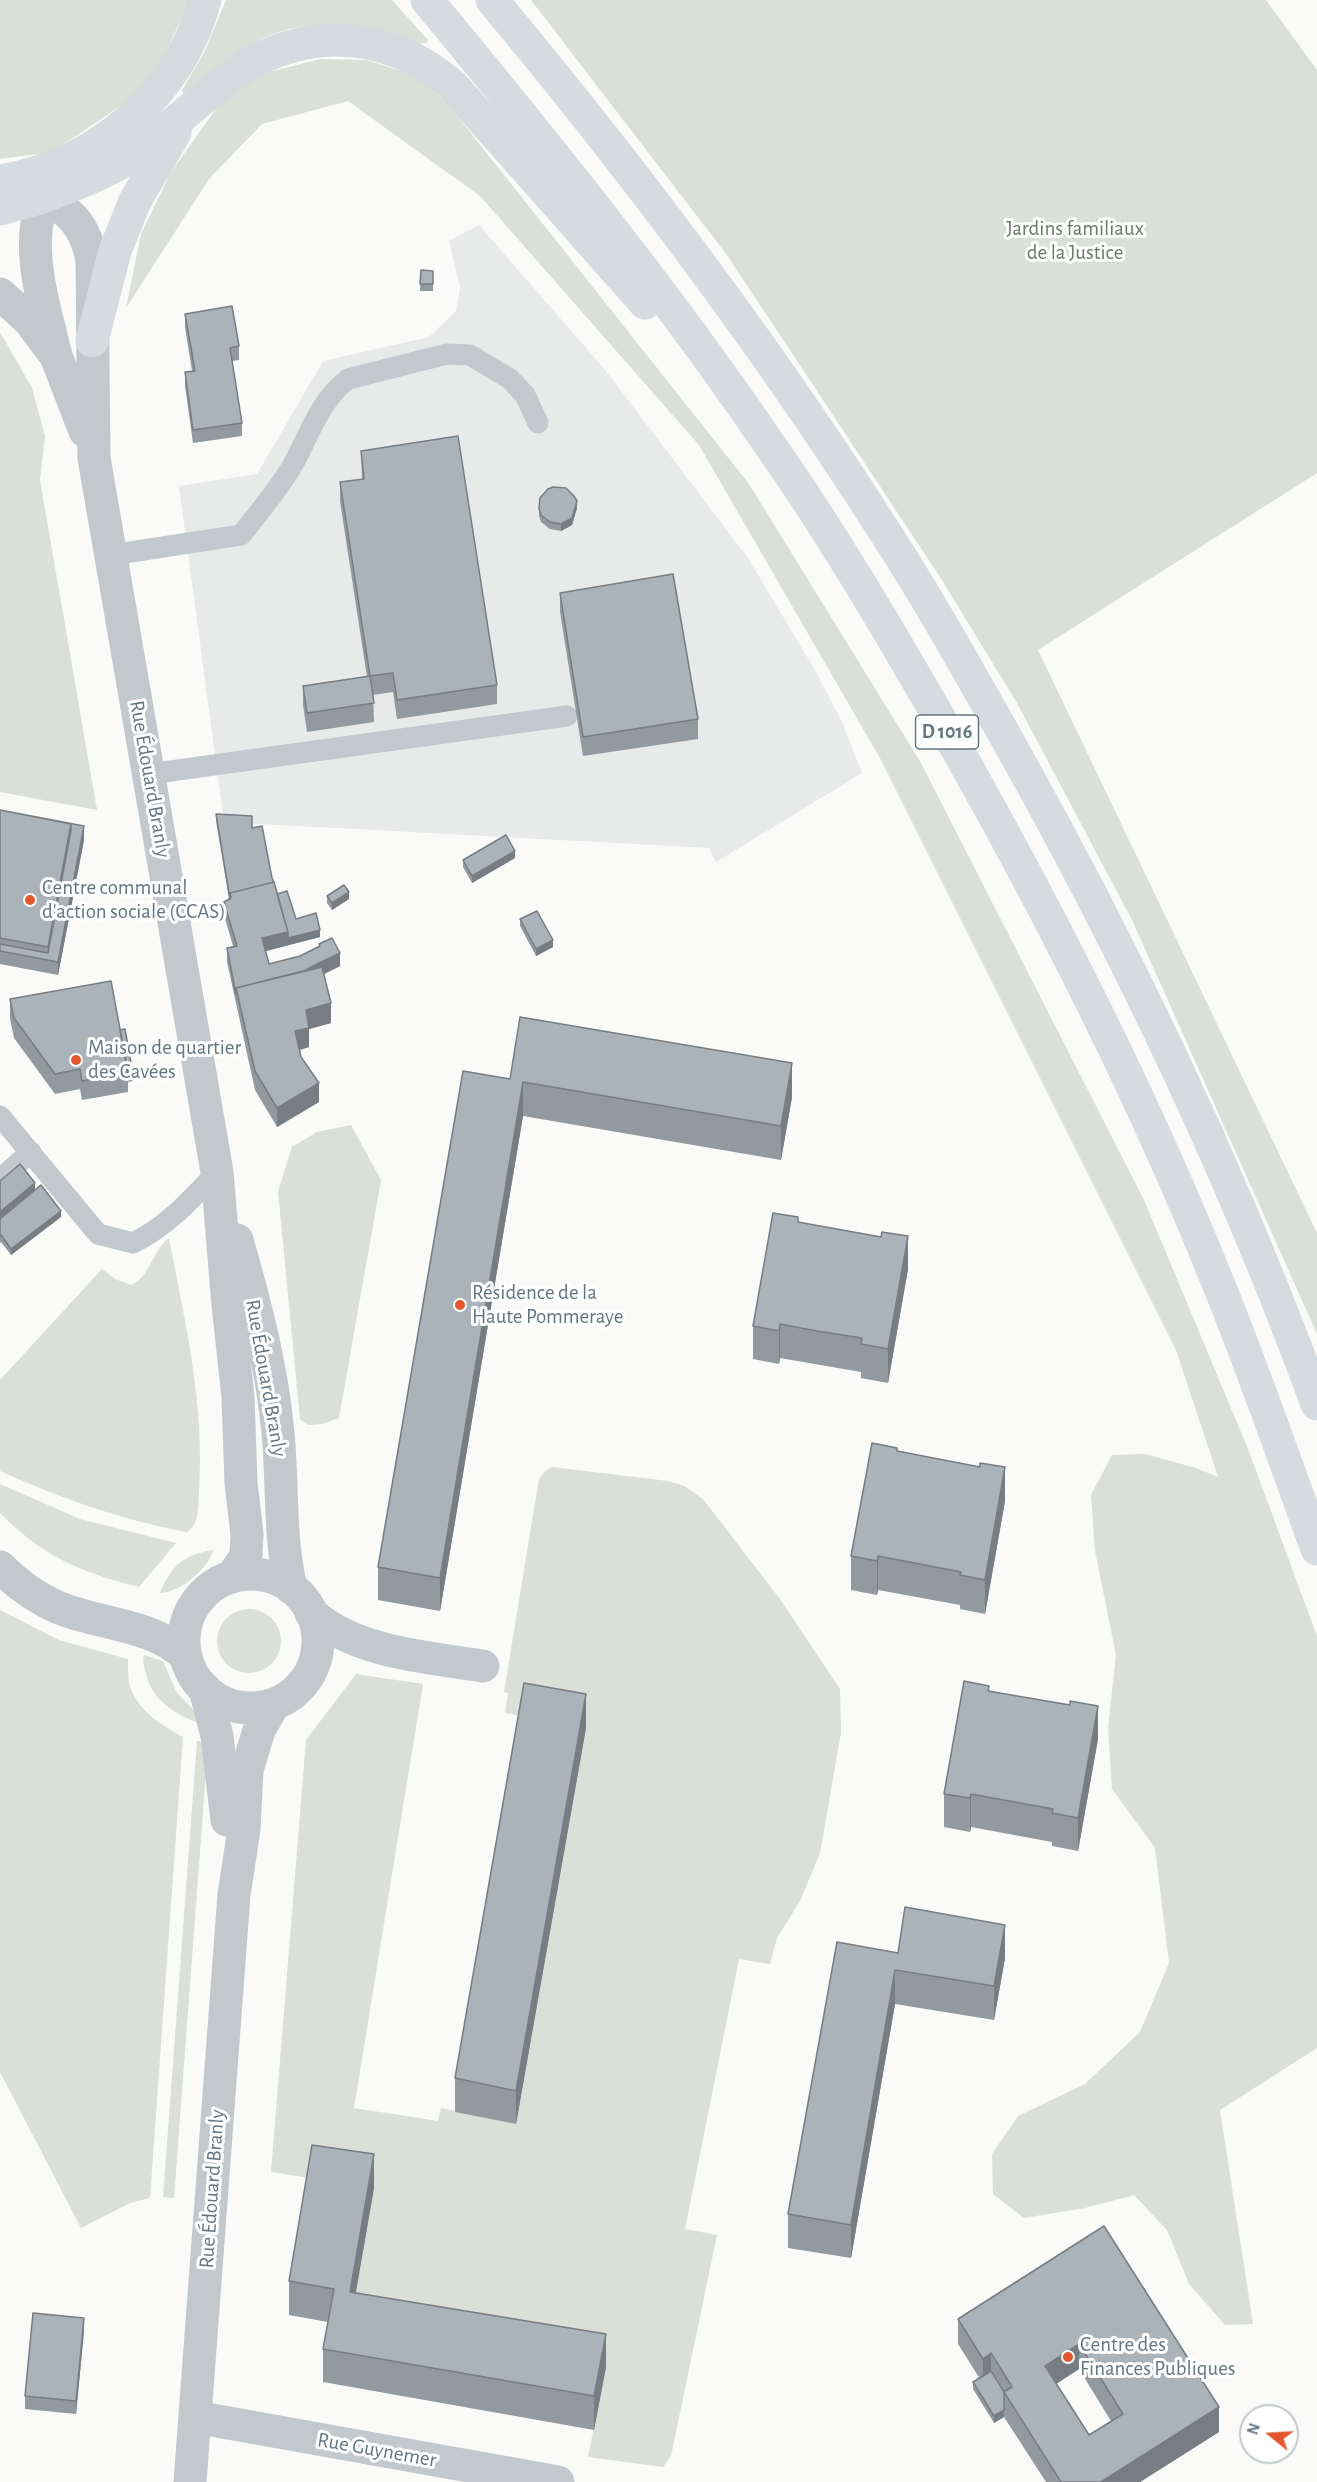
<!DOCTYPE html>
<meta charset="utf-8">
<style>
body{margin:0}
#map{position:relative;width:1317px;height:2482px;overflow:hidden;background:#fafaf8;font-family:"Alegreya Sans",sans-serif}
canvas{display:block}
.north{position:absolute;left:1239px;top:2404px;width:60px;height:60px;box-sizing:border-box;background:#fff;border:2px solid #c1c8cd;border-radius:50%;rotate:288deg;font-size:16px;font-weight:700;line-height:24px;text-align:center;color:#657683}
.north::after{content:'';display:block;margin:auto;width:21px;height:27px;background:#e4572e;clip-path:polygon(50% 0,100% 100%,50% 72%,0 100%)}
</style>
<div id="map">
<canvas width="1317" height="2482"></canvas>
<div class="north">N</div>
</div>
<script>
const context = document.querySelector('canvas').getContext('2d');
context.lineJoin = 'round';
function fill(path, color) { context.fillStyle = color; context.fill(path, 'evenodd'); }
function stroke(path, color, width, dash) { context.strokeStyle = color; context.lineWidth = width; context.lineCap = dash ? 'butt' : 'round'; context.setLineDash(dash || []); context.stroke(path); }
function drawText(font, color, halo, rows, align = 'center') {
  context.font = font + ' "Alegreya Sans",sans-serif'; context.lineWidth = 6; context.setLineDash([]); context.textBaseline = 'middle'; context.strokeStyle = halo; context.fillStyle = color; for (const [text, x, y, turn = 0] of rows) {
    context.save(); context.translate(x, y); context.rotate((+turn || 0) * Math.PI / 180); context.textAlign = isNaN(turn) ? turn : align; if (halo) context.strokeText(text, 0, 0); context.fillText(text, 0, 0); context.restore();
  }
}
const built = new Path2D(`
 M479 225 606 371 748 558 815 670 842 722 862 773 716 862 709 848 224 822 179 486 257 474 323 361 429 337 456 311 460 288 449 241Z`);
const green = new Path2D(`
 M0 0H190L164 56 137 95 52 152 0 159Z
 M226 0H392L428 40 427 43C414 46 397 34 383 33 360 31 336 26 313 26 266 26 221 63 190 94L183 93 182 90 204 53Z
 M531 0H1266L1317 70V473L1038 650 1317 1233V1334L1132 920 1017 703 940 577 727 255Z
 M320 59 367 60 416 76 447 103 749 484 921 763 1144 1200 1248 1449 1317 1636V2048L1220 2110 1253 2324 1225 2325 1189 2284 1167 2230 1134 2195 1085 2208 1024 2218 993 2194 992 2154 1018 2116 1085 2084 1140 2032 1169 1963 1155 1848 1112 1789 1108 1728 1116 1655 1095 1551 1091 1495 1112 1455 1145 1454 1196 1468 1218 1477 1176 1350 881 760 699 445 480 196 348 101 262 124 209 179 126 308 141 234 171 172 226 95 269 72Z
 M0 332 32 388 45 436 40 480 97 810 0 792Z
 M351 1125 381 1180 339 1418 322 1424 308 1425 300 1419 278 1191 292 1147 317 1132Z
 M169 1238C185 1323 205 1404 199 1491 198 1505 200 1525 187 1532 121 1520 61 1498 0 1471V1380L102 1269 115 1279 131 1285C151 1276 152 1251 169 1238Z
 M552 1467 668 1481 684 1486 703 1499 780 1599 840 1689 841 1733 820 1853 800 1901 777 1938 770 1964 739 1959 685 2229 717 2235 671 2456 663 2467 588 2457 606 2367 350 2325 374 2188 271 2172 306 1740 356 1674 423 1684 354 2108 438 2121 441 2108 516 2124 586 1728 505 1713 508 1693 504 1692 539 1479 544 1472Z
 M0 1484 80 1519 176 1543 139 1587C82 1573 42 1556 0 1513Z
 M213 1550C209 1568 180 1593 160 1593 172 1565 183 1555 213 1550Z
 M217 1641a32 32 0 1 1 64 0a32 32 0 1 1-64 0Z
 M0 1610 59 1640 128 1659C128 1667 128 1676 129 1683 136 1710 161 1725 183 1737L150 2198 130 2203 81 2228 0 2072Z
 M144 1655 163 1661 177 1693 198 1714 199 1723C175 1715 151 1699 146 1673 144 1667 142 1661 144 1655Z
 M197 1741 204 1742 207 1758 174 2198 163 2197Z`);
const service = new Path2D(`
 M111 555 241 535C259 513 276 492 291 468 309 437 318 402 348 379L447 354 470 355 510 379 525 395 538 423
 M149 774 567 716
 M0 1116 98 1234 133 1243C168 1226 191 1199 217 1172
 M0 1179 31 1152`);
const minor = new Path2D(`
 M54 178C18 232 43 299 56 356
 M21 189C61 204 84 216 92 261L94 458 217 1172 228 1305 238 1397 241 1483 247 1534 246 1556 232 1577
 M0 294 29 320 56 356 85 431
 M237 1240C255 1303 272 1367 278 1433 283 1485 279 1538 291 1588
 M0 1567C17 1584 34 1597 57 1607 99 1625 151 1623 186 1656
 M184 1641a67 67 0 1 1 134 0a67 67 0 1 1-134 0Z
 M311 1613C356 1653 426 1657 483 1666
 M205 1689 217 1736 227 1820
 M195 2417 558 2482
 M190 2482 234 1895 244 1829 247 1770 259 1730 274 1704`);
const secondary = new Path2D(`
 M0 181C96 165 179 96 205 0
 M0 209 43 197`);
const trunk = new Path2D(`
 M427 0C548 146 667 294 774 451 836 540 891 634 945 728 1046 905 1140 1089 1216 1278 1253 1368 1284 1459 1317 1549
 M492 0C632 168 765 344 883 529 928 598 968 670 1008 741 1128 954 1233 1175 1317 1404
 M43 197C73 185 104 174 130 157 162 136 189 109 219 85 292 26 380 24 452 85L645 303
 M92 341 115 251 135 201 175 133`);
const wall = new Path2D(`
 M421 270 433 271V291H420Z
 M185 314 239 346V360L232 361 242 423V436L193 443 185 386V372L192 371 185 327Z
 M361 451 497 685V704L397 719 393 692 373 695 374 722 307 732 303 705V686L367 677 340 501V482L362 479Z
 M577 508 572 525 561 531 550 529 541 522 539 516V509Z
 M560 593 698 719V739L583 756 560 612Z
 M0 810 84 840 58 975 0 964Z
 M216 814 252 828 278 894 296 919 320 937 266 951 269 964 300 956 319 946V944L340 966 324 974 331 1023 309 1029V1047L300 1050 301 1057 319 1102 277 1127 255 1090 227 962V948L233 946 224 915V902L229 899 216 821Z
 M515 858 472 883 463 867V860Z
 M327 896 349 899 332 910 327 903Z
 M520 919 553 947 536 956 520 926Z
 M10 999 120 1030 133 1074V1081L128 1082V1092L82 1100 80 1089 55 1094 14 1038 10 1019Z
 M510 1079 792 1097 781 1160 523 1116 440 1611 378 1600V1567Z
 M0 1181 35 1189 61 1217 11 1255 1 1242 0 1243Z
 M798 1222 908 1269 888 1383 861 1378V1372L780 1358 779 1364 753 1359V1326Z
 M897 1452 980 1467 1005 1501 985 1614 960 1609V1605L878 1590 877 1595 851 1590V1556Z
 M989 1691 1098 1739 1078 1851 1052 1846V1842L971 1827 970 1832 944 1827V1794Z
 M586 1728 516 2124 455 2112V2078Z
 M898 1953 1005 1958 994 2020 895 2004 851 2258 788 2248V2214Z
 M374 2188 356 2292 606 2367 594 2430 323 2382V2349L328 2322 289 2315V2281Z
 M1104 2226 1219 2432 1140 2482H1046L1004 2417 994 2423 973 2389V2382L980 2379 958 2344V2319ZM1079 2369 1111 2421 1089 2435 1056 2384Z
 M84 2331 76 2414 25 2409V2396Z`);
const shadedWall = new Path2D(`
 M577 501V508L572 525 561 531V524Z
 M71 824V843L48 960V947Z
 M84 826V840L58 975V962Z
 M515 851V858L472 883V876Z
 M349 892V899L332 910V903Z
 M320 930V937L262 952V938L288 932Z
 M553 940V947L536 956V949Z
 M340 953V966L308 982 307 969Z
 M331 1003V1023L309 1029V1047L295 1051V1031L306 1010Z
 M792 1063V1097L781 1160V1126Z
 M523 1082V1116L440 1611V1578Z
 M319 1083V1102L277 1127V1108Z
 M35 1183V1196L0 1225V1212Z
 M61 1211V1217L11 1255V1249Z
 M908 1236V1269L888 1383V1349Z
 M780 1324V1358L779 1364V1331Z
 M1005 1467V1501L985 1614V1580Z
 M878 1556V1590L877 1595V1561Z
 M586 1694V1728L516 2124V2091Z
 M1098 1706V1739L1078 1851V1818Z
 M971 1794V1827L970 1832V1798Z
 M1005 1925V1958L994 2020V1986Z
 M895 1970V2004L851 2258V2225Z
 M374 2154V2188L350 2325V2292Z
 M84 2318V2331L76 2414V2401Z
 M606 2334V2367L594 2430V2396Z
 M1079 2344V2369L1045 2391V2366Z
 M991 2353V2378L983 2383V2359Z
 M1219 2407V2432L1140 2482H1101Z
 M1004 2410V2417L994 2423V2416Z`);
const building = new Path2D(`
 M421 270 433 271V284H420Z
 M232 306 239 346 230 348 242 423 193 430 185 372 195 371 185 314Z
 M458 436 497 685 397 700 393 673 370 676 340 482 364 479 361 451Z
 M553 487 566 488 574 496 577 501 572 518 561 524 550 522 541 515 539 509 540 498 548 489Z
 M673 574 698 719 583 737 560 593Z
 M370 676 374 703 307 713 303 686Z
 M0 810 71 824 48 947 0 938Z
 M0 810 84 826 58 962 0 951V944L48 953 71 830V824Z
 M216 814 252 816V828L262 826 272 878 274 882 230 893V899Z
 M506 835 515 851 472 876 463 860Z
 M274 882 288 932 262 938 269 964 300 956 320 946 319 944 332 938 340 953 307 969V970L236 988V994L227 948 237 946 224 902 231 898 230 893Z
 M344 885 349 892 332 903 327 896Z
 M287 891 296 919 316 913 320 930 288 938V932L277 894Z
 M537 911 553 940 536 949 520 919Z
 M322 967 331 1003 306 1010 309 1028 295 1031 301 1057 319 1083 277 1108 255 1071 236 988Z
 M111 981 128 1072 82 1081 80 1069 55 1074 14 1018 10 999Z
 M520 1017 792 1063 781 1126 523 1082 440 1578 378 1567 463 1071 510 1079Z
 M125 1029 133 1074 128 1075 120 1030Z
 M20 1164 35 1183 0 1212V1181Z
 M41 1185 61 1211 11 1249 1 1235 0 1236V1219Z
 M773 1213 798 1217V1222L881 1237 882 1232 908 1236 888 1349 861 1344 862 1338 817 1331 780 1324 779 1331 753 1326Z
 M872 1443 897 1448V1451L980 1467V1463L1005 1467 985 1580 960 1575 961 1572 878 1556 877 1561 851 1556Z
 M964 1681 989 1686 988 1691 1070 1705V1701L1098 1706 1078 1818 1052 1813 1053 1809 971 1794 970 1798 944 1794Z
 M524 1683 586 1694 516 2091 455 2078Z
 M905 1907 1005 1925 994 1986 895 1970 851 2225 788 2214 837 1942 898 1953Z
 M312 2145 374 2154 350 2292 606 2334 594 2396 323 2349 334 2289 289 2281Z
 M1104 2226 1219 2407 1101 2482H1061L1004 2392 1012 2387 991 2353 983 2359 958 2319ZM1079 2344 1123 2414 1089 2435 1045 2366Z
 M33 2313 84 2318 76 2401 25 2396Z
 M991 2371 1004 2392V2410L994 2416 973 2382Z`);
const markers = [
 [30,900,6,"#e4572e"],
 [76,1060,6,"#e4572e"],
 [460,1305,6,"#e4572e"],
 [1068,2357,6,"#e4572e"]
];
const shields = [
 [947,732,63]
];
const shieldNames = [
 ["D 1016",947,732]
];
const parkNames = [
 ["Jardins familiaux",1075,229],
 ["de la Justice",1075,253]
];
const streetNames = [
 ["Rue Édouard Branly",150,779,80],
 ["Rue Édouard Branly",266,1378,80],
 ["Rue Édouard Branly",212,2189,-86],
 ["Rue Guynemer",377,2450,10]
];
const poiNames = [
 ["Centre communal",42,888],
 ["d'action sociale (CCAS)",42,912],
 ["Maison de quartier",88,1048],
 ["des Cavées",88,1072],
 ["Résidence de la",472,1293],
 ["Haute Pommeraye",472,1317],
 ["Centre des",1080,2345],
 ["Finances Publiques",1080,2369]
];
fill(built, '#e8e9e9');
fill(green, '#dadfd7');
stroke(service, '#c3c8cc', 21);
stroke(minor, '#c3c8cc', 33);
stroke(secondary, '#d6dbdf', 33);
stroke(trunk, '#d6dbdf', 33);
fill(wall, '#929a9f');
fill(shadedWall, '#777d82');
fill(building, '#aab3b9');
stroke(building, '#777d82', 1.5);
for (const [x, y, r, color] of markers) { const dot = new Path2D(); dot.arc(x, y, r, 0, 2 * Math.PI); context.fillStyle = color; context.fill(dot); stroke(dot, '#fff', 2); }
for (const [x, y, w] of shields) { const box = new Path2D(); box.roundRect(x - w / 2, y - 17, w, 34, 4.5); context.fillStyle = '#fff'; context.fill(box); stroke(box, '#657683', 1.5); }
drawText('bold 20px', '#657683', null, shieldNames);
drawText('21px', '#687a64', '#fff', parkNames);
drawText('21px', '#657683', '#fff', streetNames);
drawText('21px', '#657683', '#fff', poiNames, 'left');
</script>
